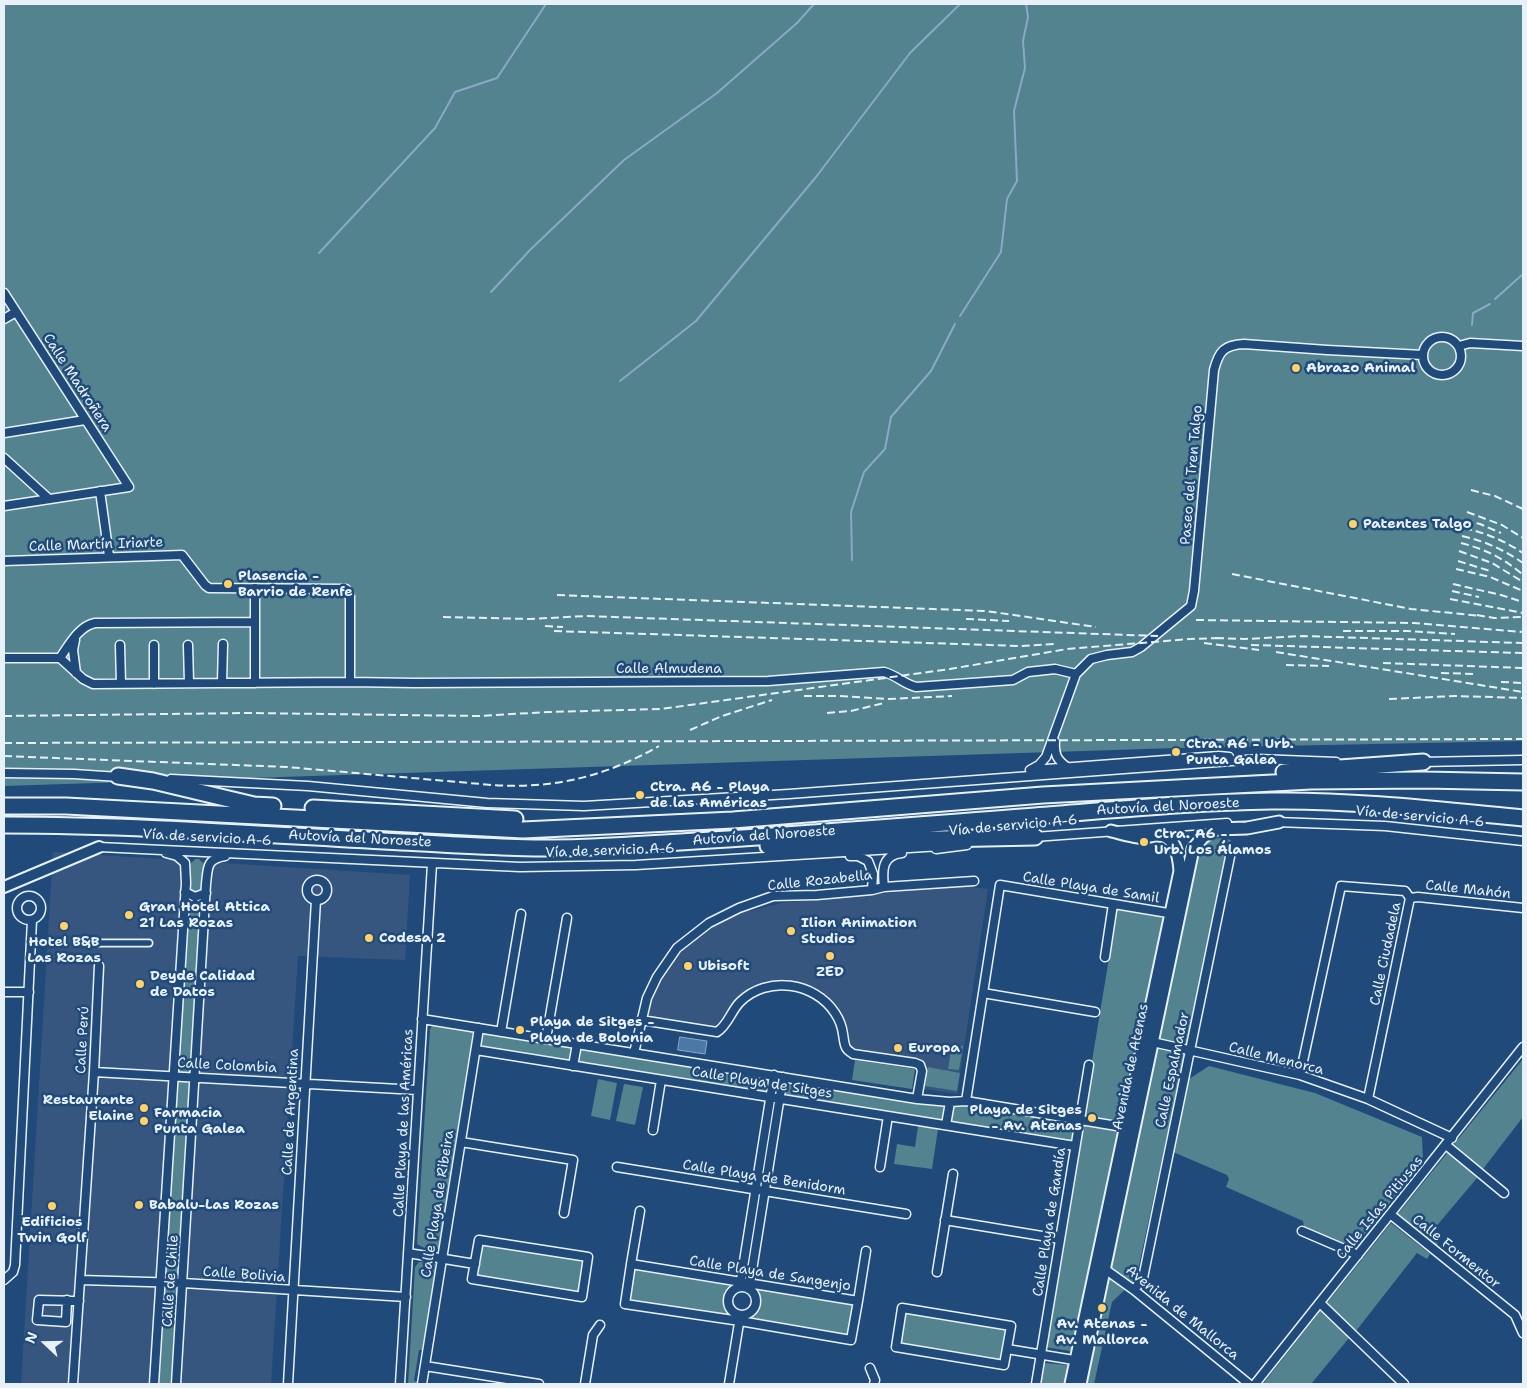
<!DOCTYPE html>
<meta charset="utf-8">
<style>
body{margin:0}
#map{position:relative;width:1527px;height:1388px;overflow:hidden;background:#1f4a7a;font-family:"Shantell Sans",sans-serif}
canvas{display:block}
.frame{position:absolute;inset:0;border:5px solid #e8f1f8;pointer-events:none}
.north{position:absolute;left:20px;top:1318px;width:50px;height:50px;-webkit-text-stroke:4px #1f4a7a;paint-order:stroke;rotate:291deg;font-size:14px;font-weight:700;line-height:20px;text-align:center;color:#e8f1f8}
.north::after{content:'';display:block;margin:auto;width:18px;height:22px;background:#e8f1f8;clip-path:polygon(50% 0,100% 100%,50% 72%,0 100%)}
</style>
<div id="map">
<canvas width="1527" height="1388"></canvas>
<div class="frame"></div>
<div class="north">N</div>
</div>
<script>
const context = document.querySelector('canvas').getContext('2d');
context.lineJoin = 'round';
function fill(path, color) { context.fillStyle = color; context.fill(path, 'evenodd'); }
function stroke(path, color, width, dash) { context.strokeStyle = color; context.lineWidth = width; context.lineCap = dash ? 'butt' : 'round'; context.setLineDash(dash || []); context.stroke(path); }
function drawText(font, color, halo, rows, align = 'center') {
  context.font = font + ' "Shantell Sans",sans-serif'; context.lineWidth = 5; context.setLineDash([]); context.textBaseline = 'middle'; context.strokeStyle = halo; context.fillStyle = color; for (const [text, x, y, turn = 0] of rows) {
    context.save(); context.translate(x, y); context.rotate((+turn || 0) * Math.PI / 180); context.textAlign = isNaN(turn) ? turn : align; if (halo) context.strokeText(text, 0, 0); context.fillText(text, 0, 0); context.restore();
  }
}
const built = new Path2D(`
 M53 852 410 875 405 960 298 956 271 1384H21Z
 M963 886 988 889 957 1094 924 1089 926 1071 924 1065 917 1060 853 1049 851 1047 848 1028 836 1005 821 991 803 983 785 979 766 981 748 990 732 1003 715 1027 651 1017 647 1013 654 990 671 963 687 946 711 928 736 914 750 909V911L781 903Z`);
const green = new Path2D(`
 M4 4H1523V741L1176 748 4 786Z
 M1222 838 1231 840 1136 1279 1112 1302 1094 1384H1086L1197 852 1208 839Z
 M195 859H199L205 865 172 1384H158L190 865Z
 M1119 908 1155 915 1162 918 1164 922 1124 1115 1121 1120 1117 1122 1085 1117 1083 1115 1117 910Z
 M433 1025 472 1030 475 1034 440 1248C434 1251 422 1248 417 1244L430 1029Z
 M484 1032 571 1046 573 1049 571 1060 569 1062 481 1048 479 1045 481 1034Z
 M952 1045 963 1046 959 1070 948 1069Z
 M582 1048 767 1078 770 1081 768 1091 766 1093 581 1064 578 1062 579 1050Z
 M1523 1059V1117L1483 1169 1454 1144Z
 M855 1060 915 1069 912 1089 852 1080Z
 M1209 1066 1315 1093 1422 1137 1423 1161 1353 1249 1304 1227 1303 1221 1226 1187 1229 1179 1227 1175 1173 1152 1189 1079Z
 M928 1067 960 1073 957 1091 925 1086Z
 M598 1079 617 1083 610 1120 591 1116Z
 M788 1081 943 1105 946 1108 944 1120 940 1122 788 1097 784 1094 786 1083Z
 M624 1084 643 1087 635 1125 616 1121Z
 M957 1102 1072 1122 1075 1125 1073 1141 1069 1142 953 1123 950 1121 953 1105Z
 M1085 1125 1115 1129 1118 1132 1072 1350 1070 1351 1045 1347 1082 1127Z
 M918 1126 938 1129 932 1169 894 1164 897 1144 915 1147Z
 M1448 1152 1477 1178 1434 1229 1438 1247 1397 1215Z
 M1391 1223 1430 1254 1427 1259 1417 1253 1356 1331 1327 1303Z
 M482 1244 585 1261 579 1292 476 1275Z
 M419 1262 434 1263 437 1268 424 1350H419L414 1381 419 1382 418 1384H408L415 1267Z
 M635 1269 732 1284V1287C721 1300 727 1302 727 1315L630 1300Z
 M758 1288 853 1305 849 1335 753 1319 752 1317C760 1308 761 1302 756 1291Z
 M1321 1310 1349 1338 1311 1384H1263Z
 M904 1312 1007 1329 1002 1361 899 1344Z
 M1046 1363 1067 1365 1069 1369 1066 1384H1040L1043 1365Z`);
const water = new Path2D(`
 M680 1037 707 1041 705 1054 678 1050Z`);
const stream = new Path2D(`
 M319 253 435 128 455 92 497 78 546 4
 M491 292 530 250 624 160 717 93 797 23 814 4
 M1495 299 1523 274
 M960 316 1001 252 1007 199 1017 181 1014 111 1025 68 1023 41 1028 17 1026 4
 M1472 325 1473 313 1490 304
 M620 381 696 321 816 177 910 53 960 4
 M852 560 851 512 864 472 885 449 891 417 931 371 955 324`);
const pedestrian = new Path2D(`
 M85 943H149`);
const minor = new Path2D(`
 M4 293 129 487 4 506
 M4 319 16 312
 M1423 356a19 19 0 1 1 38 0a19 19 0 1 1-38 0Z
 M1459 346 1470 343 1523 346
 M4 433 85 420
 M4 458 49 499
 M100 491 109 556
 M4 561 182 555 205 585 209 588 346 589 350 596V682
 M75 640 73 650 76 673
 M120 645 121 684
 M188 645 189 683
 M4 658H60
 M60 658 83 679 93 684 350 682 415 683 768 681 884 672C896 675 904 684 916 687L1013 680 1028 672 1055 669 1076 674
 M60 658C69 645 79 626 95 623L255 622
 M222 683 223 644
 M255 683V588
 M154 684V645
 M1055 742C1054 754 1057 760 1067 767
 M1420 762 1523 760
 M1030 770 1039 765 1046 757 1076 674 1091 659 1107 655 1132 652 1141 647 1191 606 1194 591 1214 370C1219 351 1224 345 1244 344L1327 350 1423 355
 M1033 770 1219 756 1229 757
 M4 773 74 774 119 777
 M171 779 308 786 487 803 584 806 789 794 1258 759 1336 762
 M1276 822 1385 826 1523 841
 M1034 837 1227 823
 M99 847 520 867 636 865 941 846
 M936 849 967 845
 M850 856H858L868 861 873 874 872 890
 M307 890a10 10 0 1 1 20 0a10 10 0 1 1-20 0Z
 M884 887C882 870 882 855 902 853
 M185 892 195 897 206 893
 M17 908a12 12 0 1 1 24 0a12 12 0 1 1-24 0Z
 M1410 898 1418 897 1523 908
 M184 910 195 904 205 910
 M1105 957 1113 904
 M4 992H29
 M983 993 1095 1012
 M422 1019 917 1099 950 1102 966 1101 1129 1128
 M641 1020 717 1032C728 1025 731 1011 740 1002 767 975 815 982 835 1013 839 1019 842 1026 843 1034 844 1039 844 1046 847 1049 848 1051 851 1052 853 1054L915 1063 920 1065 922 1071 917 1099
 M501 1032 521 914
 M546 1039 567 918
 M1148 1041 1300 1075 1368 1099 1452 1138
 M476 1050 1075 1146
 M634 1053 647 998 657 977 677 948 709 923 739 908 773 896 817 895 872 890 884 887 974 881
 M573 1066 577 1044
 M94 1072 417 1090
 M1300 1075 1341 886 1405 891 1410 898 1368 1099
 M966 1101 1000 885 1174 914
 M946 1125 950 1102
 M653 1130 661 1080
 M461 1142 573 1160 564 1213
 M1446 1145 1504 1193
 M617 1167 906 1214
 M880 1167 888 1116
 M1390 1214 1515 1315 1523 1333
 M945 1220 1060 1239
 M1302 1231 1358 1255
 M479 1240 588 1257 582 1297 472 1279Z
 M408 1253 475 1264
 M631 1264 858 1301 851 1340 740 1321 625 1304Z
 M631 1264 640 1211
 M1102 1267 1134 1290 1249 1384
 M937 1272 953 1174
 M4 1280 13 1272 15 1265 32 920
 M80 1280 183 1283 406 1297
 M740 1286 774 1075
 M728 1301a14 14 0 1 1 28 0a14 14 0 1 1-28 0Z
 M749 1289 783 1077
 M1134 1290 1143 1278 1231 852
 M67 1300 66 1322 37 1320 39 1300 79 1301
 M858 1301 866 1251
 M1320 1303 1404 1384
 M902 1308 1011 1326 1004 1365 896 1347Z
 M1007 1349 1080 1361
 M425 1366 539 1384
 M870 1368 875 1380 874 1384
 M73 1384 94 1072 99 966
 M154 1384 186 883 185 863 177 856 166 853
 M176 1384 206 884C208 868 206 859 225 856
 M288 1384 316 900
 M400 1384 432 864
 M422 1384 479 1028
 M585 1384 593 1335 600 1325
 M729 1384 740 1317
 M1036 1384 1089 1065
 M1255 1384 1523 1047`);
const tertiary = new Path2D(`
 M4 887 99 847`);
const secondary = new Path2D(`
 M1071 1384 1180 871C1179 857 1176 835 1158 835 1151 835 1145 838 1138 837 1129 836 1120 833 1111 831
 M1080 1384 1193 849 1203 837 1216 829 1247 828 1279 822`);
const motorway = new Path2D(`
 M1284 772 1423 762
 M118 776 153 781 254 805 273 806
 M4 806H66L523 830 733 820 1043 795 1311 781 1424 780 1523 782
 M313 808 515 819
 M4 825C137 825 269 835 401 842 465 845 529 850 592 847 740 840 888 827 1035 816 1114 810 1193 802 1272 801 1355 800 1440 810 1523 818
 M768 846 892 840 1035 837`);
const rail = new Path2D(`
 M1471 490 1495 496 1523 509
 M1467 512 1502 525 1523 538
 M1465 520 1480 524 1501 533
 M1464 528C1486 533 1505 541 1523 553
 M1462 536C1485 541 1504 550 1523 563
 M1461 543C1485 549 1505 559 1523 575
 M1459 551 1492 563 1523 582
 M1458 561 1490 571
 M1456 569 1490 577 1523 591
 M1232 574 1411 609 1482 616
 M1453 584 1501 595 1523 602
 M1452 591 1479 597
 M557 595 986 611 1096 627
 M1450 599 1523 613
 M1477 615 1494 618 1523 617
 M443 617 530 619 586 616 1158 636
 M966 619 1009 621
 M1196 620 1414 623 1523 632
 M545 626 563 627
 M554 631 1021 646 1054 644
 M1343 631H1408L1455 634
 M1216 638 1245 639 1303 636 1523 643
 M1204 643 1259 650
 M1251 645 1523 653
 M1276 652 1523 692
 M1383 663 1523 668
 M1286 665 1329 666
 M1441 673 1476 674
 M1501 682 1523 683
 M804 696H838L888 699 952 696
 M1389 699 1456 696 1523 698
 M827 713 851 711 884 703
 M4 716 250 713 478 716 548 712 661 709 950 669 1067 649 1190 639 1223 638
 M690 730 722 716 772 700
 M4 743 1523 739
 M4 756 287 767 492 785C554 789 604 777 659 746`);
const markers = [
 [1296,368,5,"#ffd166"],
 [1353,524,5,"#ffd166"],
 [228,584,5,"#ffd166"],
 [1176,752,5,"#ffd166"],
 [640,795,5,"#ffd166"],
 [1144,842,5,"#ffd166"],
 [129,915,5,"#ffd166"],
 [64,926,5,"#ffd166"],
 [791,931,5,"#ffd166"],
 [369,938,5,"#ffd166"],
 [830,956,5,"#ffd166"],
 [688,966,5,"#ffd166"],
 [140,984,5,"#ffd166"],
 [520,1030,5,"#ffd166"],
 [898,1048,5,"#ffd166"],
 [144,1108,5,"#ffd166"],
 [1092,1118,5,"#ffd166"],
 [144,1121,5,"#ffd166"],
 [139,1205,5,"#ffd166"],
 [52,1206,5,"#ffd166"],
 [1102,1308,5,"#ffd166"]
];
const poiNames = [
 ["Abrazo Animal",1306,368],
 ["Patentes Talgo",1363,524],
 ["Plasencia -",238,576],
 ["Barrio de Renfe",238,592],
 ["Ctra. A6 - Urb.",1186,744],
 ["Punta Galea",1186,760],
 ["Ctra. A6 - Playa",650,787],
 ["de las Américas",650,803],
 ["Ctra. A6 -",1154,834],
 ["Urb. Los Álamos",1154,850],
 ["Gran Hotel Attica",139,907],
 ["21 Las Rozas",139,923],
 ["Ilion Animation",801,923],
 ["Studios",801,939],
 ["Codesa 2",379,938],
 ["Hotel B&B",64,942,"center"],
 ["Las Rozas",64,958,"center"],
 ["Ubisoft",698,966],
 ["ZED",830,972,"center"],
 ["Deyde Calidad",150,976],
 ["de Datos",150,992],
 ["Playa de Sitges -",530,1022],
 ["Playa de Bolonia",530,1038],
 ["Europa",908,1048],
 ["Restaurante",134,1100,"right"],
 ["Elaine",134,1116,"right"],
 ["Playa de Sitges",1082,1110,"right"],
 ["- Av. Atenas",1082,1126,"right"],
 ["Farmacia",154,1113],
 ["Punta Galea",154,1129],
 ["Babalu-Las Rozas",149,1205],
 ["Edificios",52,1222,"center"],
 ["Twin Golf",52,1238,"center"],
 ["Av. Atenas -",1102,1324,"center"],
 ["Av. Mallorca",1102,1340,"center"]
];
const streetNames = [
 ["Calle Madroñera",77,383,57],
 ["Paseo del Tren Talgo",1192,475,-85],
 ["Calle Martín Iriarte",96,545,-2],
 ["Calle Almudena",669,669],
 ["Autovía del Noroeste",1168,807,-3],
 ["Vía de servicio A-6",1420,817,5],
 ["Vía de servicio A-6",1013,826,-5],
 ["Autovía del Noroeste",764,836,-4],
 ["Vía de servicio A-6",207,838,3],
 ["Autovía del Noroeste",360,839,3],
 ["Vía de servicio A-6",610,851,-2],
 ["Calle Rozabella",820,881,-6],
 ["Calle Playa de Samil",1091,888,9],
 ["Calle Mahón",1468,890,6],
 ["Calle Ciudadela",1386,954,-78],
 ["Calle Perú",83,1040,-87],
 ["Calle Menorca",1276,1059,14],
 ["Calle Colombia",227,1066,3],
 ["Avenida de Atenas",1131,1067,-78],
 ["Calle Espalmador",1173,1070,-78],
 ["Calle Playa de Sitges",762,1083,9],
 ["Calle de Argentina",291,1112,-87],
 ["Calle Playa de las Américas",404,1123,-87],
 ["Calle Playa de Benidorm",764,1178,9],
 ["Calle Playa de Ribeira",438,1204,-81],
 ["Calle Islas Pitiusas",1380,1208,-51],
 ["Calle Playa de Gandía",1050,1222,-81],
 ["Calle Formentor",1456,1252,39],
 ["Calle Playa de Sangenjo",770,1274,9],
 ["Calle Bolivia",244,1275,4],
 ["Calle de Chile",171,1281,-86],
 ["Avenida de Mallorca",1182,1313,39]
];
fill(built, '#36567f');
fill(green, '#52838e');
fill(water, '#4c78a7');
stroke(water, '#8aa8c7', 1);
stroke(stream, '#8aa8c7', 2);
stroke(pedestrian, '#e8f1f8', 9);
stroke(minor, '#e8f1f8', 11);
stroke(tertiary, '#e8f1f8', 14);
stroke(secondary, '#e8f1f8', 15);
stroke(motorway, '#e8f1f8', 19);
stroke(pedestrian, '#1f4a7a', 5.5);
stroke(minor, '#1f4a7a', 8);
stroke(tertiary, '#1f4a7a', 10);
stroke(secondary, '#1f4a7a', 11);
stroke(motorway, '#1f4a7a', 15);
stroke(rail, '#e8f1f8', 2, [8, 4]);
for (const [x, y, r, color] of markers) { const dot = new Path2D(); dot.arc(x, y, r, 0, 2 * Math.PI); context.fillStyle = color; context.fill(dot); stroke(dot, '#1f4a7a', 2); }
drawText('bold 14px', '#e8f1f8', '#1f4a7a', poiNames, 'left');
drawText('14px', '#e8f1f8', '#1f4a7a', streetNames);
</script>
